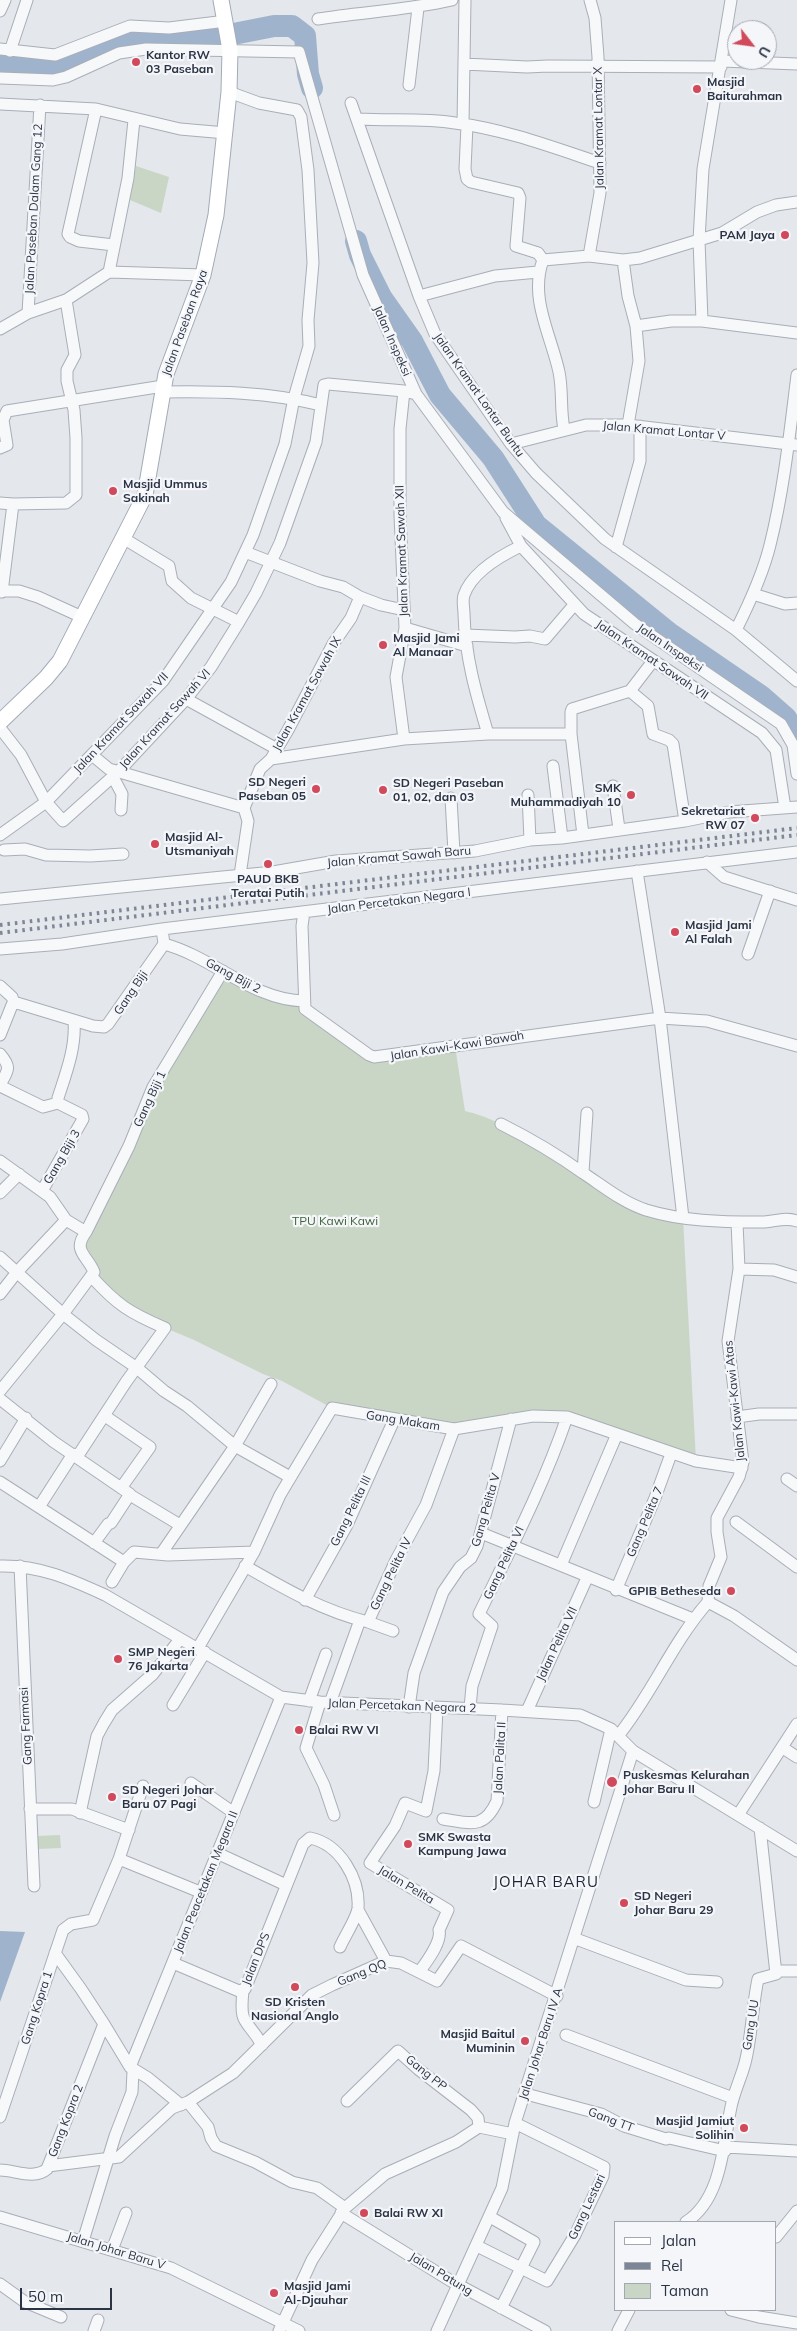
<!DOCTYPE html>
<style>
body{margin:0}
#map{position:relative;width:797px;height:2331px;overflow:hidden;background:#e4e7ec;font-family:Mulish,sans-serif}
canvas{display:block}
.legend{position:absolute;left:614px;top:2221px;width:162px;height:90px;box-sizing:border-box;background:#f4f6f9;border:1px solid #a4a8b1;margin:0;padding:6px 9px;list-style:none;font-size:15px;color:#2b3445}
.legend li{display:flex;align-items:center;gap:10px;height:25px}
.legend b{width:25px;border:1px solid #a4a8b1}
.north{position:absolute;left:727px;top:20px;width:50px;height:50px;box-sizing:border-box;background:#f4f6f9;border:1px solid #a4a8b1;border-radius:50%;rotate:120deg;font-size:14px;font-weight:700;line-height:20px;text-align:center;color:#2b3445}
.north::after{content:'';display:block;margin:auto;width:18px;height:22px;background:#d1495b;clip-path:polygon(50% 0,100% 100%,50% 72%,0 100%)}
.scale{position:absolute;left:20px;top:2288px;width:92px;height:22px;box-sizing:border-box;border:2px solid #2b3445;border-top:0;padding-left:6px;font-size:15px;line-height:18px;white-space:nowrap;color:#2b3445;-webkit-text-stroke:4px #f4f6f9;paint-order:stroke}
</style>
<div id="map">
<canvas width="797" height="2331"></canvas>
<ul class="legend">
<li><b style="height:6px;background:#fff"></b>Jalan</li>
<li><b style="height:6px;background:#7d8696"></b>Rel</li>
<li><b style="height:14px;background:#c9d6c5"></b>Taman</li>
</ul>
<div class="north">U</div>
<div class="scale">50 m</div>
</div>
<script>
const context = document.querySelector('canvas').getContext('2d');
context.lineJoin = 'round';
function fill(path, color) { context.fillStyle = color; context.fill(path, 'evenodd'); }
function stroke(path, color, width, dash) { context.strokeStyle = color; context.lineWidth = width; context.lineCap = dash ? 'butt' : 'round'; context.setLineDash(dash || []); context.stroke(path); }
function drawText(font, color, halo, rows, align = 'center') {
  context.font = font + ' Mulish,sans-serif'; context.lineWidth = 4.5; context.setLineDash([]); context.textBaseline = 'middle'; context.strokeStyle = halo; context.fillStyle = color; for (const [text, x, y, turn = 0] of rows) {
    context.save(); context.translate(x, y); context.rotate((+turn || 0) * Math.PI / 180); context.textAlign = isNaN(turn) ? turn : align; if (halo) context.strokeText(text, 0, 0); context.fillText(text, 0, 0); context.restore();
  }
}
const green = new Path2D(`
 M136 166 169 177 161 213 130 200Z
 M223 971 271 997 304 1001 369 1055 455 1046 465 1111C515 1122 572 1171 618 1197 637 1208 663 1212 683 1218L696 1461 567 1417 460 1429 332 1408 282 1381 263 1374 194 1340 132 1314 91 1276 82 1238 153 1087Z
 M60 1835 61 1848 38 1849 37 1836Z`);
const water = new Path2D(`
 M735 672 774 699 797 720V748L792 732 781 720 729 683Z
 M0 1931 25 1932 0 2002Z`);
const river = new Path2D(`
 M0 65 53 71 129 41H198L274 26H292L305 36 308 74 312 88
 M356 241 360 255 381 297 412 341 440 395 493 458 536 525 669 633 761 696 786 718 797 736`);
const minor = new Path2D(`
 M0 11 5 0
 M318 19C363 12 408 10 452 0
 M0 49 55 55 130 26 169 28 226 21
 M10 51 27 0
 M722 61 797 64
 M464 64 527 67 548 66 721 67
 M0 78 53 80 66 77 119 53 146 49 299 52 363 275 416 394 503 512 635 624 781 724 793 745 797 774
 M409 85 418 8
 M351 103 419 296 435 334 511 444 536 473 605 539 736 630 797 681
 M0 104 96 109 180 129 226 133
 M96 109 68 234 70 237 79 241 114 245
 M358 119C390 121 423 118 455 123 504 129 552 147 600 163
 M463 124 465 0
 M467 125 465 169 467 179 471 182 518 193 520 198 516 246 538 253 543 260C529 298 551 335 559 372 563 391 560 410 564 429
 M589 256 600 193 598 57 595 18 590 0
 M543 260 589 256 623 260 640 258 722 233 757 212 776 205 797 202
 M623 260 628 296 636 326 639 361 628 425
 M109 272 128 178 134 120
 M419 296 495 276 538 272
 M28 313 40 105
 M702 321 699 240 703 169 731 0
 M636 326 671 321H702L797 333
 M0 329 28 313 66 300 109 272 203 275
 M161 392C215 391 269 392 321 405
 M511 444 586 425H628L797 445
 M0 448 7 445 3 420 7 411 163 386
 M0 503 13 504
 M506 518 521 546 584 614 762 733 776 750 785 808
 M123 538 169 566 172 581 191 598 239 622
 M616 547 640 461V426
 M245 552 320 581 343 587 360 597 381 605 404 610
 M0 591H19L38 597 82 617
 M2 592 13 504 66 503 76 495V438L74 410 67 381V370L75 355 66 300
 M753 594 785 604 797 603
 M405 628 467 646
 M736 630C750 602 763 574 770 545 784 489 790 431 797 375
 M465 635 515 637 530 636 545 639 574 605
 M630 691 648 706 653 734 669 740 673 744 685 821
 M186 699 277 749
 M0 728 21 755 46 802 63 821 119 771 186 699 211 667 239 622 256 593 280 543 301 484 316 442 324 385 328 384 404 391 416 394
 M488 734C476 694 465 656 464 614 464 608 462 601 464 595 472 572 500 556 521 546
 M571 734 583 835
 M404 739 396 677 405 628 400 515V429L404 391
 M92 755 109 769 244 808
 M271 759 404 739 488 734H571V712L572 709 630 691 653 661
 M553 766 562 838
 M113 777 122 794 121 810
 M613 786 619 829
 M528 795 530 840
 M451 798 454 853
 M0 835 46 802 163 681 231 582 253 535 285 444 294 398 309 346 308 320 313 263 308 170 301 117 297 110 259 103 229 92
 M4 850 25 849 46 855 90 856 123 854
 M707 862 724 877 797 900
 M637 871 660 1018 683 1218
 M240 875 248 821 244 808 260 769 271 759 288 730 333 644 351 618 360 597
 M0 899 273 872 336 861 475 851 530 840 562 838 685 821 729 812 797 807
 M304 912 302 926 305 1009 369 1055 374 1057 660 1018 707 1021 797 1046
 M164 944C213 957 252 1000 304 1001
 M0 949 62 944 162 929 797 852
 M748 954 770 891
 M0 986 12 997 14 1003
 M0 1035 12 1005 17 1003 93 1026 104 1027 108 1024 164 944 162 929
 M0 1054C12 1068 8 1070 0 1085
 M0 1086 43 1107 58 1103
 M501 1124C529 1138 558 1155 583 1173 603 1186 622 1202 646 1210 682 1221 721 1222 759 1222 772 1223 784 1216 797 1221
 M0 1161 50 1197 66 1220 86 1232C72 1251 87 1255 94 1272L63 1314 96 1340 137 1368 164 1391 187 1406 235 1446 290 1477
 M583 1172 587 1113
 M42 1191 83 1119 82 1115 58 1103V1098C66 1073 76 1048 74 1021
 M0 1193 19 1174
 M86 1232 129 1146 153 1087 223 971
 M0 1257 63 1314 0 1391
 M739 1269 774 1270 797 1277
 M0 1294 17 1272 66 1220
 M0 1399 54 1442 130 1494 111 1523 108 1524 94 1543
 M105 1416 150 1447 121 1488
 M737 1417 759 1414H797
 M77 1457 126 1382 165 1328C130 1313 117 1305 91 1276
 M0 1461 26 1418
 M787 1479 797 1486
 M0 1482 124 1562
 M130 1495 180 1525
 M39 1507 73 1454
 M736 1522 797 1567
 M481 1533 693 1619
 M161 1554 235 1446 271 1384
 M561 1565 617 1434
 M0 1566C39 1565 70 1579 105 1595L281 1697 320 1702 502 1710 580 1715 611 1729 633 1751 797 1851
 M20 1566 34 1886
 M245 1566C285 1589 323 1611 368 1622L396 1560 426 1505 454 1429
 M112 1582 124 1562 134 1552 168 1555 254 1552
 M616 1590 655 1498 671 1454
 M305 1600 347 1525 394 1420
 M708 1602 709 1586 721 1557 717 1532V1518L739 1477 743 1462 728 1341 739 1269 737 1222
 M708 1602 734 1616 797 1660
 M368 1622 393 1631
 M198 1648 254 1552 280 1495 332 1408 454 1429 533 1416 567 1417 696 1461 742 1468
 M309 1701 326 1654
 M320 1702 306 1748 324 1785 334 1815
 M330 1703 360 1620
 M173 1705 205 1652
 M409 1707 414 1673 443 1592 460 1567 471 1558 477 1546 511 1419
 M470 1708 472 1686 492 1626 479 1614C510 1550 544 1485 567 1417
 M527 1711 587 1578
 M618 1736C652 1694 672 1643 708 1602
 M783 1748 797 1757
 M191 1783 234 1813
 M594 1802 611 1729
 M30 1809H72L129 1830
 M80 1813 97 1736 104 1723 112 1710 153 1674 180 1639
 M738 1815 797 1724
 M443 1819C470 1823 484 1830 497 1801L502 1710
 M217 1853 286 1885
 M119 1859 200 1892
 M358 1910 386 1961
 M576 1939 686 1980 717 1982
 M55 1953 81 1989 104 2024
 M173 1963 239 1991 245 1989 303 1844 310 1838C340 1844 360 1879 358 1908 357 1918 344 1937 340 1947
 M420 1971C427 1961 442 1942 439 1930L448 1910 370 1863 395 1826 405 1803 426 1811 434 1771 437 1709
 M776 1971H797
 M243 1991C239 2027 247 2018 262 2045
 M566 2035 733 2098
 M130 2067 281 1697
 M526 2094 601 2114 624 2126 666 2139 669 2138 725 2151
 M347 2101 398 2051 418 2069 471 2110 478 2118 479 2127
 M188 2102 208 2127 211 2138 216 2146 255 2162 292 2182 317 2188 345 2208
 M0 2117 63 1930 71 1924 93 1920 119 1859 143 1786
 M726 2147 797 2151
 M48 2166 119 2157 172 2108 188 2102 233 2073 312 1995 332 1985 386 1961 401 1963 437 1981 461 1946 557 1996
 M0 2170C15 2170 34 2180 47 2169L104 2024 130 2067 148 2078 181 2105
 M341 2213 451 2281 545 2331
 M0 2217 171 2268 299 2331
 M490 2217 534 2242 501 2308
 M686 2222C722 2199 723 2145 731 2107 734 2092 741 2078 745 2063 752 2036 752 2007 758 1979L776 1974 760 1828
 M776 2237 797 2211
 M83 2241 115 2136 132 2092 133 2071
 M477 2246 547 2281 575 2235 603 2176 604 2167 515 2123
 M112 2250 126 2213
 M0 2284 25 2302 61 2317
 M731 2310 759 2317 797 2323
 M94 2331 98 2320
 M279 2331 312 2260 345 2208 385 2174 456 2142 479 2127 513 2134
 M437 2331 502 2188 515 2123 633 1751
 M618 2331 629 2310`);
const major = new Path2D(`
 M0 722 46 678 60 661 145 495 166 374 203 275 216 215 229 92 230 50 221 0`);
const rail = new Path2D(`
 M0 925 797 828
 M0 933 797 835`);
const markers = [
 [136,62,5,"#d1495b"],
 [697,89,5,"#d1495b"],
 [785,235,5,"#d1495b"],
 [113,491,5,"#d1495b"],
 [383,645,5,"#d1495b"],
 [316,789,5,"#d1495b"],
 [383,790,5,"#d1495b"],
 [631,795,5,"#d1495b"],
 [755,818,5,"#d1495b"],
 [155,844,5,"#d1495b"],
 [268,864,5,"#d1495b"],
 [675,932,5,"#d1495b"],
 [731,1591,5,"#d1495b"],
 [118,1659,5,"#d1495b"],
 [299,1730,5,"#d1495b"],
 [612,1782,6,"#d1495b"],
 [112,1797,5,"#d1495b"],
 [408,1844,5,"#d1495b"],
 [624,1903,5,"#d1495b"],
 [295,1987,5,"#d1495b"],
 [525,2041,5,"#d1495b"],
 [744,2128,5,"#d1495b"],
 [364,2213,5,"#d1495b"],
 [274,2293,5,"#d1495b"]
];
const poiNames = [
 ["Kantor RW",146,55],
 ["03 Paseban",146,69],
 ["Masjid",707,82],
 ["Baiturahman",707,96],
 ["PAM Jaya",775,235,"right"],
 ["Masjid Ummus",123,484],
 ["Sakinah",123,498],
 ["Masjid Jami",393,638],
 ["Al Manaar",393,652],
 ["SD Negeri",306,782,"right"],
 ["Paseban 05",306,796,"right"],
 ["SD Negeri Paseban",393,783],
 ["01, 02, dan 03",393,797],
 ["SMK",621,788,"right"],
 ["Muhammadiyah 10",621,802,"right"],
 ["Sekretariat",745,811,"right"],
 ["RW 07",745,825,"right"],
 ["Masjid Al-",165,837],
 ["Utsmaniyah",165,851],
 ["PAUD BKB",268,879,"center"],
 ["Teratai Putih",268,893,"center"],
 ["Masjid Jami",685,925],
 ["Al Falah",685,939],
 ["GPIB Betheseda",721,1591,"right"],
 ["SMP Negeri",128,1652],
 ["76 Jakarta",128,1666],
 ["Balai RW VI",309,1730],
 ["Puskesmas Kelurahan",623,1775],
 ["Johar Baru II",623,1789],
 ["SD Negeri Johar",122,1790],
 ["Baru 07 Pagi",122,1804],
 ["SMK Swasta",418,1837],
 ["Kampung Jawa",418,1851],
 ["SD Negeri",634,1896],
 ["Johar Baru 29",634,1910],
 ["SD Kristen",295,2002,"center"],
 ["Nasional Anglo",295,2016,"center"],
 ["Masjid Baitul",515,2034,"right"],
 ["Muminin",515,2048,"right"],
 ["Masjid Jamiut",734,2121,"right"],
 ["Solihin",734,2135,"right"],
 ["Balai RW XI",374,2213],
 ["Masjid Jami",284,2286],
 ["Al-Djauhar",284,2300]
];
const streetNames = [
 ["Jalan Kramat Lontar X",599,128,-91],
 ["Jalan Paseban Dalam Gang 12",34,209,-87],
 ["Jalan Paseban Raya",185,323,-70],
 ["Jalan Inspeksi",392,341,66],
 ["Jalan Kramat Lontar Buntu",479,395,55],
 ["Jalan Kramat Lontar V",664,431,5],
 ["Jalan Kramat Sawah XII",402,551,-92],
 ["Jalan Inspeksi",670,648,34],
 ["Jalan Kramat Sawah VII",652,660,34],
 ["Jalan Kramat Sawah IX",307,694,-61],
 ["Jalan Kramat Sawah VI",165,719,-48],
 ["Jalan Kramat Sawah VII",121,723,-47],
 ["Jalan Kramat Sawah Baru",399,857,-5],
 ["Jalan Percetakan Negara I",399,901,-7],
 ["Gang Biji 2",233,976,28],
 ["Gang Biji",131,993,-56],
 ["Jalan Kawi-Kawi Bawah",457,1046,-9],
 ["Gang Biji 1",150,1099,-65],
 ["Gang Biji 3",62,1157,-60],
 ["Jalan Kawi-Kawi Atas",735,1401,-96],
 ["Gang Makam",403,1421,9],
 ["Gang Pelita V",486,1510,-74],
 ["Gang Pelita III",351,1511,-64],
 ["Gang Pelita 7",645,1522,-67],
 ["Gang Pelita VI",504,1563,-65],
 ["Gang Pelita IV",391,1574,-64],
 ["Jalan Pelita VII",557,1644,-65],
 ["Jalan Percetakan Negara 2",402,1706,2],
 ["Gang Farmasi",26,1726,-93],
 ["Jalan Palita II",500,1758,-87],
 ["Jalan Peacetakan Megara II",206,1882,-68],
 ["Jalan Pelita",406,1885,31],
 ["Jalan DPS",256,1959,-68],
 ["Gang QQ",362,1973,-22],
 ["Gang Kopra 1",37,2008,-72],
 ["Gang UU",751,2025,-81],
 ["Jalan Johar Baru IV A",541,2044,-72],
 ["Gang PP",426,2073,39],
 ["Gang TT",611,2120,21],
 ["Gang Kopra 2",66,2121,-69],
 ["Gang Lestari",587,2207,-65],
 ["Jalan Johar Baru V",116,2251,17],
 ["Jalan Patung",441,2274,31]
];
const parkNames = [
 ["TPU Kawi Kawi",335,1221]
];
const quarterNames = [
 ["JOHAR BARU",546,1882]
];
fill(green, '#c9d6c5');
fill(water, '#9fb4cc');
stroke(river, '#9fb4cc', 22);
stroke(minor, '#a9aeb7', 13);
stroke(major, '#a3abb8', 17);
stroke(minor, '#f7f8fa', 11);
stroke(major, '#fff', 15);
stroke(rail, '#7d8696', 4, [2.5, 5]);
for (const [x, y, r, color] of markers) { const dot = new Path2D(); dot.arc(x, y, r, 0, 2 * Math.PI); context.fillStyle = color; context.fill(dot); stroke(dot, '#f4f6f9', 2); }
drawText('bold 12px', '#2b3445', '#f4f6f9', poiNames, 'left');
drawText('12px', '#2b3445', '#f4f6f9', streetNames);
drawText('12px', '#3f6138', '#f4f6f9', parkNames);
context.letterSpacing = '1px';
drawText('15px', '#1d2536', '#f4f6f9', quarterNames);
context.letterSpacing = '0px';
</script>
